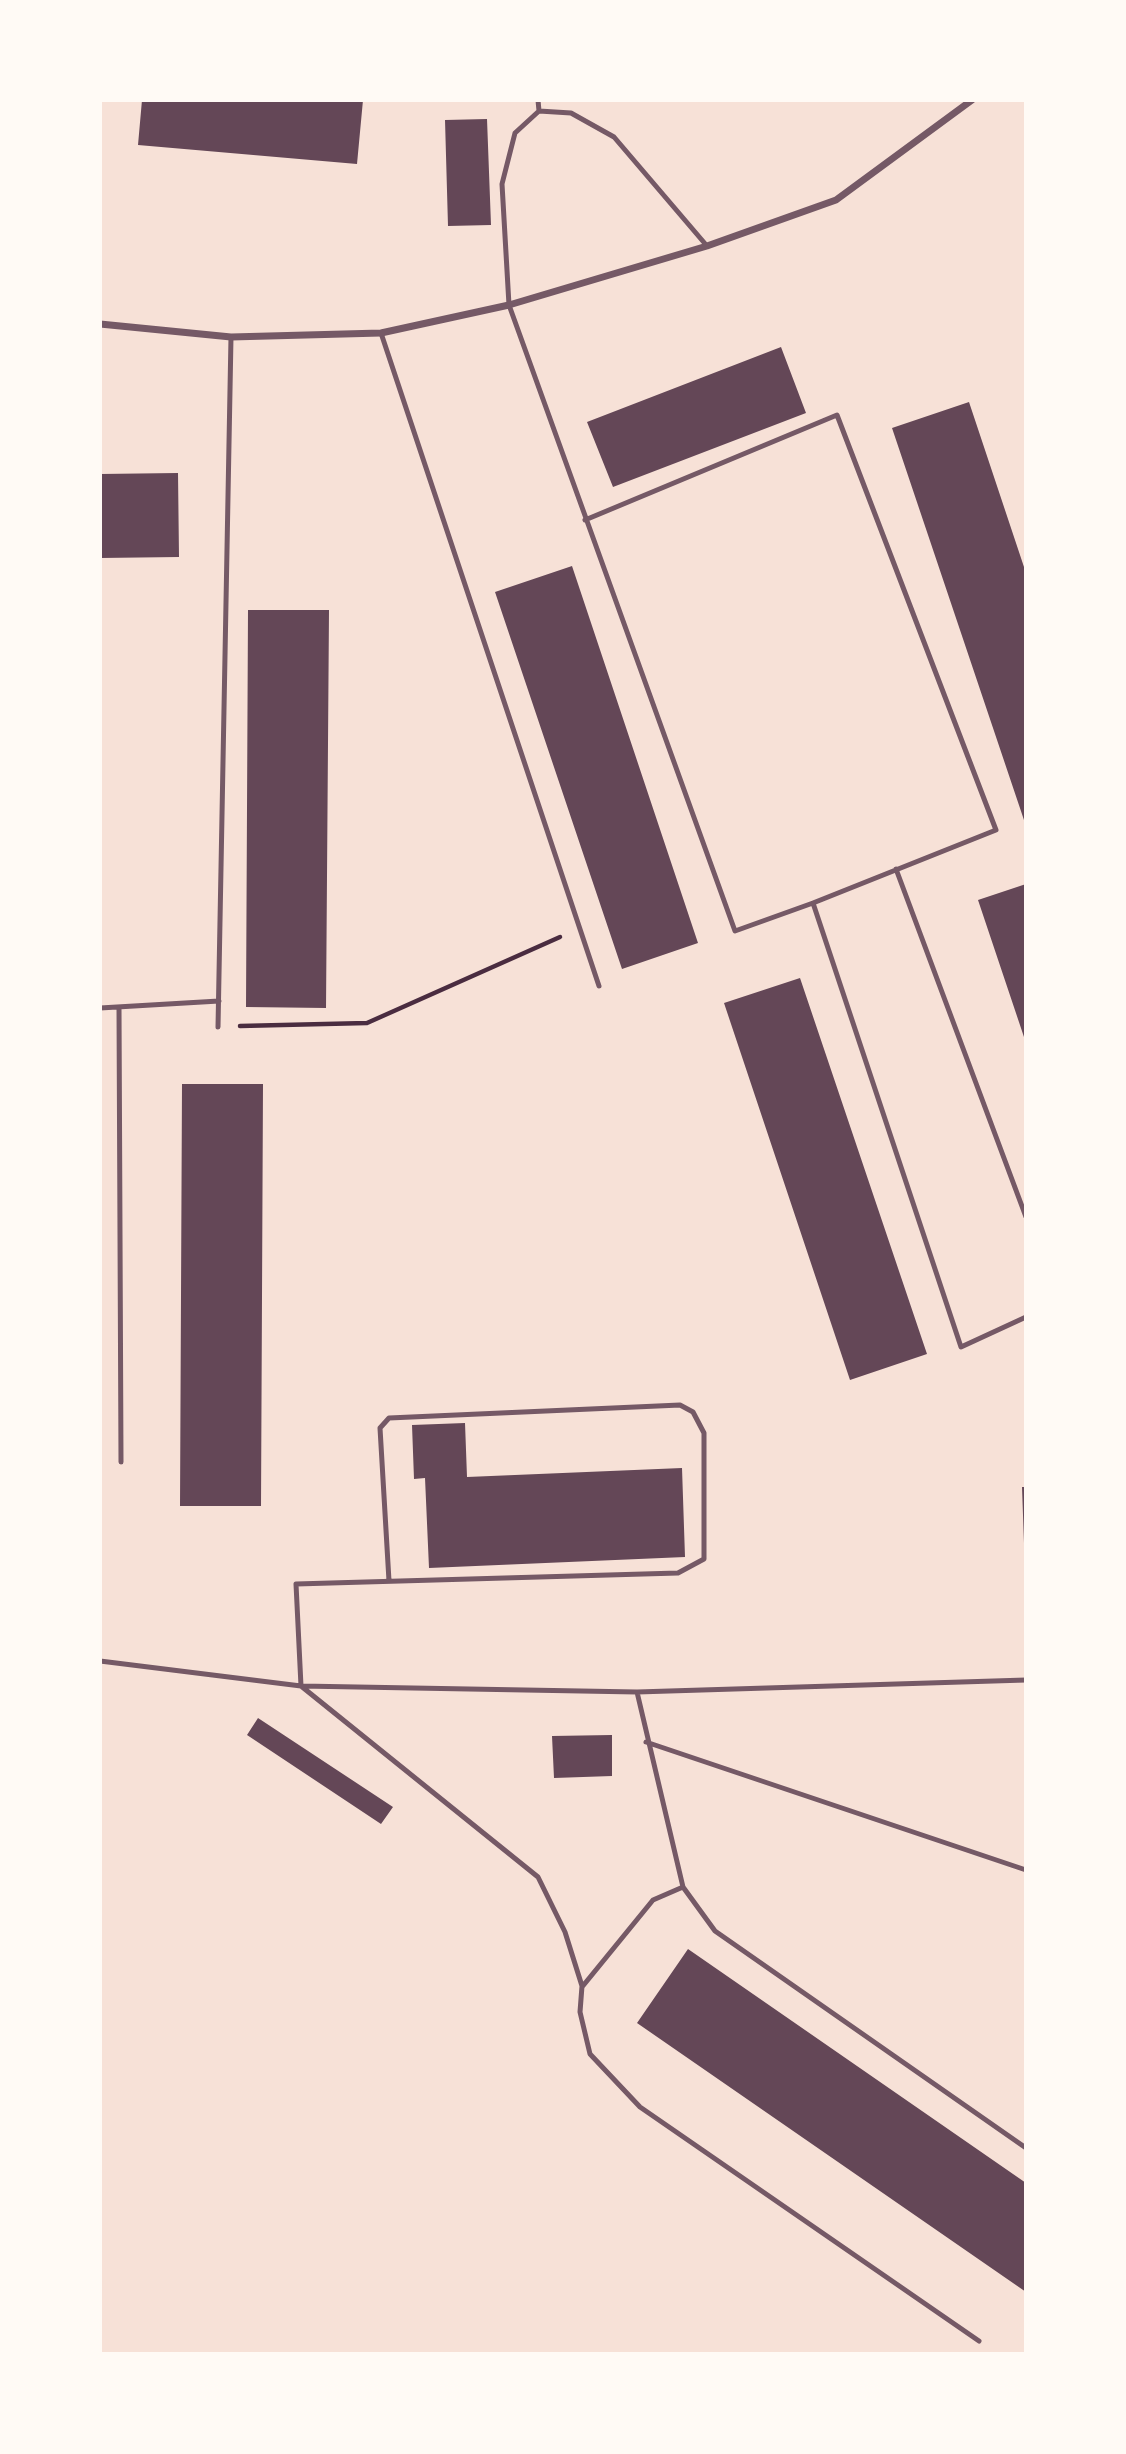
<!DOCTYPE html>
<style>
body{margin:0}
#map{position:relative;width:1126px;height:2454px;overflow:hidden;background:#f7e1d7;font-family:"Work Sans",sans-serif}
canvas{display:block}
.frame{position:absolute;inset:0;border:102px solid #fffaf5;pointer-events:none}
</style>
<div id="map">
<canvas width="1126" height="2454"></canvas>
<div class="frame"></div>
</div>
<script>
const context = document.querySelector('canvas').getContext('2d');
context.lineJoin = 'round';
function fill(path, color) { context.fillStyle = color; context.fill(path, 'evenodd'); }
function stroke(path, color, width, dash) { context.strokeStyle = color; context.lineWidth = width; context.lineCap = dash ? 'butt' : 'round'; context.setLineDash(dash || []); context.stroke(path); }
const building = new Path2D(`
 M142 100H363L357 164 138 145Z
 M487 119 491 225 448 226 445 120Z
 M781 347 806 413 613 487 587 422Z
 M969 402 1026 573V826L892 428Z
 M178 473 179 557 100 558V474Z
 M572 566 698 943 622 969 495 592Z
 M248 610H329L326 1008 246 1007Z
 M1026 884V1043L978 900Z
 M800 978 927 1354 850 1380 724 1003Z
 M182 1084H263L261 1506H180Z
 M465 1423 467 1477 682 1468 685 1557 429 1568 425 1478 414 1479 412 1425Z
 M1022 1487H1026V1543H1024Z
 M258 1718 393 1807 381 1824 247 1735Z
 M612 1735V1776L554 1778 552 1736Z
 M688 1949 1026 2183V2292L637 2023Z`);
const path = new Path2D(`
 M240 1026 367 1023 560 937`);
const service = new Path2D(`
 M538 100 539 111
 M707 246 614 137 571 113 539 111 515 133 502 184 509 305 735 931 813 903 961 1347 1026 1317
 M381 333 599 986
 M585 520 837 415 996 830 813 903
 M896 869 1026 1217
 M119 1007 121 1462
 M100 1008 219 1001
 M218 1027 231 337
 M389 1581 380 1428 389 1418 680 1405 693 1412 704 1433V1559L678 1573 296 1584 301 1686 538 1877 565 1932 582 1986 580 2012 590 2054 640 2107 979 2341
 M100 1661 301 1686 637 1692 1026 1680
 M637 1692 683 1887 715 1931 1026 2148
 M646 1742 1026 1870
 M582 1987 653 1900 683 1887`);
const minor = new Path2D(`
 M100 324 231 337 381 333 509 305 707 246 836 200 972 100`);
fill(building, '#644757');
stroke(path, '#4a2c40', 4.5);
stroke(service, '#755966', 5);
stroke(minor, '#755966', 7);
</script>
